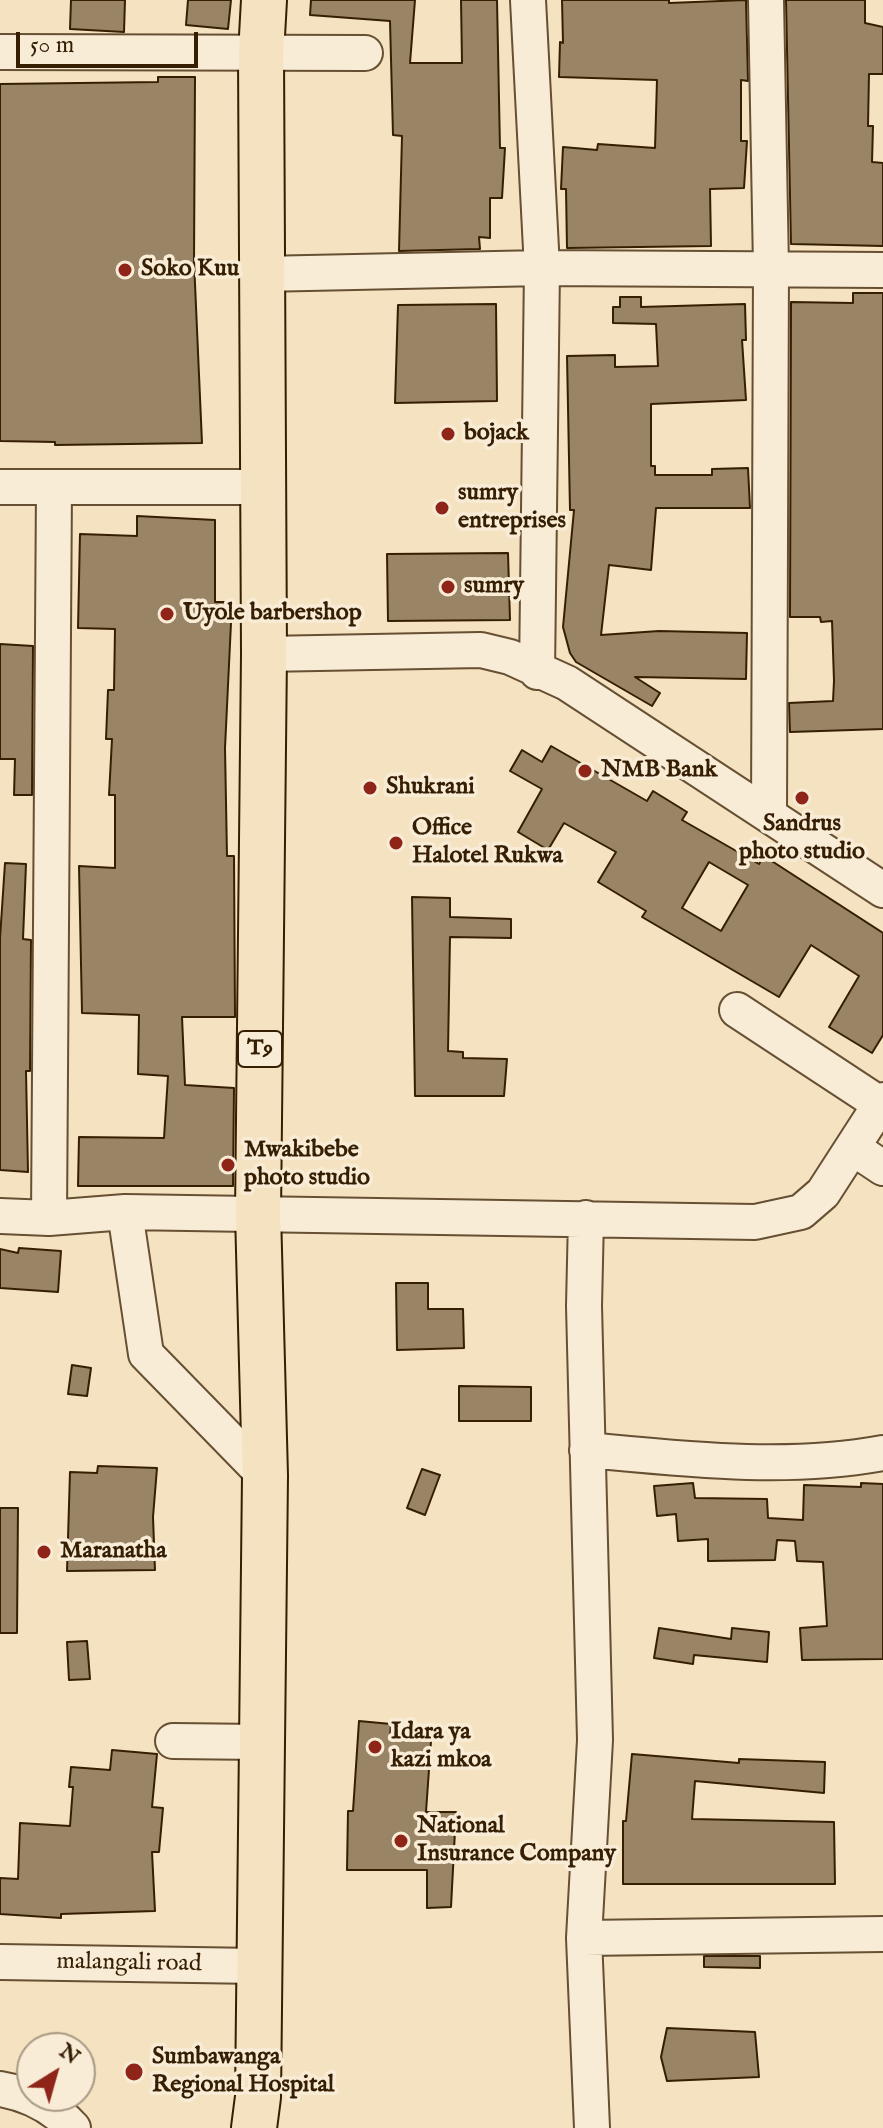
<!DOCTYPE html>
<style>
body{margin:0}
#map{position:relative;width:883px;height:2128px;overflow:hidden;background:#f4e2c1;font-family:"IM FELL English",serif}
canvas{display:block}
.north{position:absolute;left:16px;top:2032px;width:80px;height:80px;box-sizing:border-box;background:#f8ecd7;border:2px solid #aa9a82;border-radius:50%;rotate:37deg;font-size:22px;font-weight:700;line-height:32px;text-align:center;color:#361e03}
.north::after{content:'';display:block;margin:auto;width:28px;height:36px;background:#8f2418;clip-path:polygon(50% 0,100% 100%,50% 72%,0 100%)}
.scale{position:absolute;left:16px;top:32px;width:182px;height:36px;box-sizing:border-box;border:4px solid #361e03;border-top:0;padding-left:10px;font-size:24px;line-height:28px;white-space:nowrap;color:#361e03;-webkit-text-stroke:6px #f8ecd7;paint-order:stroke}
</style>
<div id="map">
<canvas width="883" height="2128"></canvas>
<div class="north">N</div>
<div class="scale">50 m</div>
</div>
<script>
const context = document.querySelector('canvas').getContext('2d');
context.lineJoin = 'round';
function fill(path, color) { context.fillStyle = color; context.fill(path, 'evenodd'); }
function stroke(path, color, width, dash) { context.strokeStyle = color; context.lineWidth = width; context.lineCap = dash ? 'butt' : 'round'; context.setLineDash(dash || []); context.stroke(path); }
function drawText(font, color, halo, rows, align = 'center') {
  context.font = font + ' "IM FELL English",serif'; context.lineWidth = 7; context.setLineDash([]); context.textBaseline = 'middle'; context.strokeStyle = halo; context.fillStyle = color; for (const [text, x, y, turn = 0] of rows) {
    context.save(); context.translate(x, y); context.rotate((+turn || 0) * Math.PI / 180); context.textAlign = isNaN(turn) ? turn : align; if (halo) context.strokeText(text, 0, 0); context.fillText(text, 0, 0); context.restore();
  }
}
const building = new Path2D(`
 M71 0H125L124 32 70 29Z
 M188 0H231L228 29 186 25Z
 M311 0H415L410 63H462L461 0H497L500 148H505L502 198H490V238L479 237 480 249 399 251 402 136 393 135 390 21 310 15Z
 M562 0H669V3L746 0 748 81 741 80V141H747L744 188 710 189 711 246 567 248 566 189H561L563 147 597 150 598 144 655 148 657 80 559 77 560 42 563 43Z
 M786 0H865V23L883 27V74H869L868 126H873L872 162 883 163V246L791 244Z
 M158 77H195L194 261 202 443 55 445V442L0 441V84L158 82Z
 M853 293H883V729L790 732 789 703 833 701 834 681 832 621 821 622 820 617H790L791 302 853 303Z
 M620 297H641V307L745 304 746 340H742L746 400 651 404V466H655V475H712V469L748 468 750 508H656L651 570 609 565 601 635 659 631 747 633 746 679 635 677 660 693 652 706 576 662 570 653 563 627 574 510H570L567 356 615 355V367L658 366 656 324 613 323V307H620Z
 M496 304 497 401 395 403 398 305Z
 M137 516 215 520V602H232L225 748 227 856H234L235 1017H182L185 1085 234 1088 233 1186H78L79 1137 164 1138 168 1076 138 1074 139 1015 82 1013 79 866 115 868V795H109L112 739H106L108 690H114L115 629 78 628 80 534 137 536Z
 M508 553 510 620 388 621 387 554Z
 M0 644 33 646 32 795H14L15 759H0Z
 M551 746 647 801 653 791 687 812 682 820 759 864 764 856 883 933V1035L872 1053 829 1027 859 976 811 945 779 997 642 917 646 911 598 882 616 852 564 823 548 850 518 832 542 789 510 771 522 750 542 762ZM709 862 748 885 721 931 682 908Z
 M5 863 26 864 23 939 31 940 30 1071H26L28 1172 0 1170V938Z
 M412 897 450 898V917L511 919V938L450 937 448 1051 463 1052V1058L507 1059 504 1096H415Z
 M19 1248 61 1251 58 1292 0 1288V1249L18 1253Z
 M396 1283H428V1309H463L464 1348 397 1350Z
 M72 1365 91 1368 87 1396 68 1394Z
 M459 1386 531 1387V1421H459Z
 M98 1466 157 1468 153 1517 155 1570 67 1571 70 1472 97 1473Z
 M422 1469 440 1475 425 1515 407 1508Z
 M693 1483 695 1498 767 1499 768 1518 803 1520 804 1485 861 1487V1483L883 1484V1659L802 1660 800 1628 827 1626 823 1562 797 1561 795 1541 777 1540 775 1560 708 1561V1539L678 1541 676 1514 657 1516 654 1486Z
 M0 1508H18L17 1633H0Z
 M659 1628 731 1639 732 1628 769 1632 767 1662 694 1655 693 1664 654 1658Z
 M87 1641 90 1679 69 1680 67 1642Z
 M359 1721 391 1724 390 1738 431 1741 426 1812H456L451 1907 427 1908V1870H347L348 1811H353Z
 M112 1750 157 1754 152 1807 163 1808 159 1852H152L155 1911 61 1914V1918L0 1914V1878L18 1879 20 1823 70 1826 73 1787H69L71 1767 110 1770Z
 M632 1754 739 1763V1759L825 1762 824 1793 695 1781 692 1819 834 1822 835 1884H623V1821H626Z
 M704 1956H760V1968L704 1967Z
 M667 2028 755 2032 759 2077 667 2081 661 2057Z`);
const minor = new Path2D(`
 M528 0 542 268 537 672
 M766 0 771 267 769 815
 M0 52 365 53
 M261 274 542 268 883 270
 M0 487H264
 M264 654 481 650 510 657 567 683 883 890
 M737 1010 880 1104
 M853 1148 883 1168
 M125 1212 146 1354 265 1476
 M0 1216 49 1218 125 1212 755 1222 801 1212 823 1193 883 1100
 M49 1218 54 487
 M586 1218 584 1306 595 1740 584 1938 592 2128
 M587 1450C684 1459 786 1471 883 1453
 M173 1741 261 1742
 M584 1938 883 1934
 M0 1962 258 1966
 M0 2089C29 2094 53 2106 73 2128`);
const highway = new Path2D(`
 M254 2128 258 2097 265 1476 258 1213 264 654 261 54 264 0`);
const markers = [
 [125,270,8,"#8f2418"],
 [448,434,8,"#8f2418"],
 [442,508,8,"#8f2418"],
 [448,587,8,"#8f2418"],
 [167,614,8,"#8f2418"],
 [585,771,8,"#8f2418"],
 [370,788,8,"#8f2418"],
 [802,798,8,"#8f2418"],
 [396,843,8,"#8f2418"],
 [228,1165,8,"#8f2418"],
 [44,1552,8,"#8f2418"],
 [375,1747,8,"#8f2418"],
 [401,1841,8,"#8f2418"],
 [134,2072,10,"#8f2418"]
];
const shields = [
 [260,1049,44]
];
const shieldNames = [
 ["T9",260,1049]
];
const poiNames = [
 ["Soko Kuu",141,270],
 ["bojack",464,434],
 ["sumry",458,494],
 ["entreprises",458,522],
 ["sumry",464,587],
 ["Uyole barbershop",183,614],
 ["NMB Bank",601,771],
 ["Shukrani",386,788],
 ["Sandrus",802,825,"center"],
 ["photo studio",802,853,"center"],
 ["Office",412,829],
 ["Halotel Rukwa",412,857],
 ["Mwakibebe",244,1151],
 ["photo studio",244,1179],
 ["Maranatha",60,1552],
 ["Idara ya",391,1733],
 ["kazi mkoa",391,1761],
 ["National",417,1827],
 ["Insurance Company",417,1855],
 ["Sumbawanga",152,2058],
 ["Regional Hospital",152,2086]
];
const streetNames = [
 ["malangali road",129,1964,1]
];
fill(building, '#998466');
stroke(building, '#361e03', 2);
stroke(minor, '#664f32', 38);
stroke(highway, '#361e03', 48);
stroke(minor, '#f8ecd7', 34);
stroke(highway, '#f4e2c1', 44);
for (const [x, y, r, color] of markers) { const dot = new Path2D(); dot.arc(x, y, r, 0, 2 * Math.PI); context.fillStyle = color; context.fill(dot); stroke(dot, '#f8ecd7', 3); }
for (const [x, y, w] of shields) { const box = new Path2D(); box.roundRect(x - w / 2, y - 18, w, 36, 6); context.fillStyle = '#f8ecd7'; context.fill(box); stroke(box, '#361e03', 2); }
drawText('bold 22px', '#361e03', null, shieldNames);
drawText('bold 24px', '#361e03', '#f8ecd7', poiNames, 'left');
drawText('24px', '#361e03', '#f8ecd7', streetNames);
</script>
